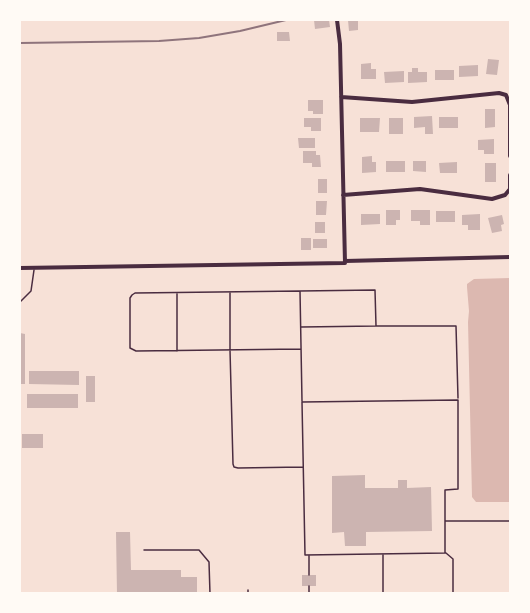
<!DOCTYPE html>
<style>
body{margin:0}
#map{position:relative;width:530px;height:613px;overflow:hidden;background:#f7e1d7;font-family:"Titillium Web",sans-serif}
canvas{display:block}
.frame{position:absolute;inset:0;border:21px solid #fffaf5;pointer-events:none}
</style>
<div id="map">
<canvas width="530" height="613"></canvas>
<div class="frame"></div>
</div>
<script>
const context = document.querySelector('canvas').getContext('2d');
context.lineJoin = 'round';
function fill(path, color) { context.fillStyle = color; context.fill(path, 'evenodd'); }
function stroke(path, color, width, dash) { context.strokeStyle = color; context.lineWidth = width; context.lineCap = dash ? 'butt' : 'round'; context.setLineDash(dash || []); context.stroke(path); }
const water = new Path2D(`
 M510 278V502H476L472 497 468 322 469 311 467 287V284L474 279Z`);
const building = new Path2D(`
 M314 20H329L330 27 315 29Z
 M348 20H358V30L349 31Z
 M277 32H289L290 41H277Z
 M488 59 499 60 497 75 486 74Z
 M371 63V69H376V79H361V64Z
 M478 65V76L459 77V66Z
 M412 68H418V72H427V82L408 83V72H412Z
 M435 70H454V80H435Z
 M404 71V82L385 83 384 72Z
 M308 100H323V114H313V111H308Z
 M485 109H495V127L485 128Z
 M432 116 433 134H425V127L414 128V117Z
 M439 117H458V128H439Z
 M304 118H321V131H311V127H304Z
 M360 118H380L379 132H360Z
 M389 118H403V134H389Z
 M298 138H315V148H299Z
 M494 139V154H484V150H478V140Z
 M303 151H316V155H320L321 167H312V163H303Z
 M372 156V162H376V172L362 173V157Z
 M386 161H405V172H386Z
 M413 161H426V172L413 171Z
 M457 162V173H440L439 163Z
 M485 163H496V182H485Z
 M318 179H327V193H318Z
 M316 201H327L326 215H316Z
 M386 210H400V220H396V225H386Z
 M411 210H430V225H420V221H411Z
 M436 211H455V222H436Z
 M361 214H380V224L361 225Z
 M480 214V230H468V225H462V215Z
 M502 215 504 224 501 225 502 231 492 233 488 218Z
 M315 222H325V233H315Z
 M301 238H311V250H301Z
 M313 239H327V248H313Z
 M20 333 25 334V384H20Z
 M29 371H79V385L29 384Z
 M86 376H95V402H86Z
 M27 394H78V408H27Z
 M22 434H43V448H22Z
 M365 475V488H398V480H407V488L431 487 432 531 366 532V546H345L344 532 332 533V476Z
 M116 532H130L131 570H181V577H197V594H117Z
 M302 575H316V586H302Z`);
const service = new Path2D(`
 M300 291 135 293 132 295 130 298V348L136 351 301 349
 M230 293V350L233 464 234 467 238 468 303 467
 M177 294V351
 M20 302 31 291 34 270
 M377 326H456L458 398
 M301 327 376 326 375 290 300 291 302 401
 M458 400V489L445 490V553L305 555 302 402Z
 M446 521H510
 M144 550H199L209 562 210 594
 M446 553 453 559V594
 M309 555V575
 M383 555V594
 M248 590V594
 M309 594V586
 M357 594H362`);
const minor = new Path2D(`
 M341 97 412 102 499 93 506 95 510 105V156
 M343 195 420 189 492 199 505 195 510 189V175
 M345 261 510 257
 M20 268 345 263 340 44 337 20`);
const rail = new Path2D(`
 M20 43 159 41 199 38 240 31 286 20`);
fill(water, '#dcb8b0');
fill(building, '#ccb4b1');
stroke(service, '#4a2c40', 1.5);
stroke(minor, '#4a2c40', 4);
stroke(rail, '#8f747c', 2);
</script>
